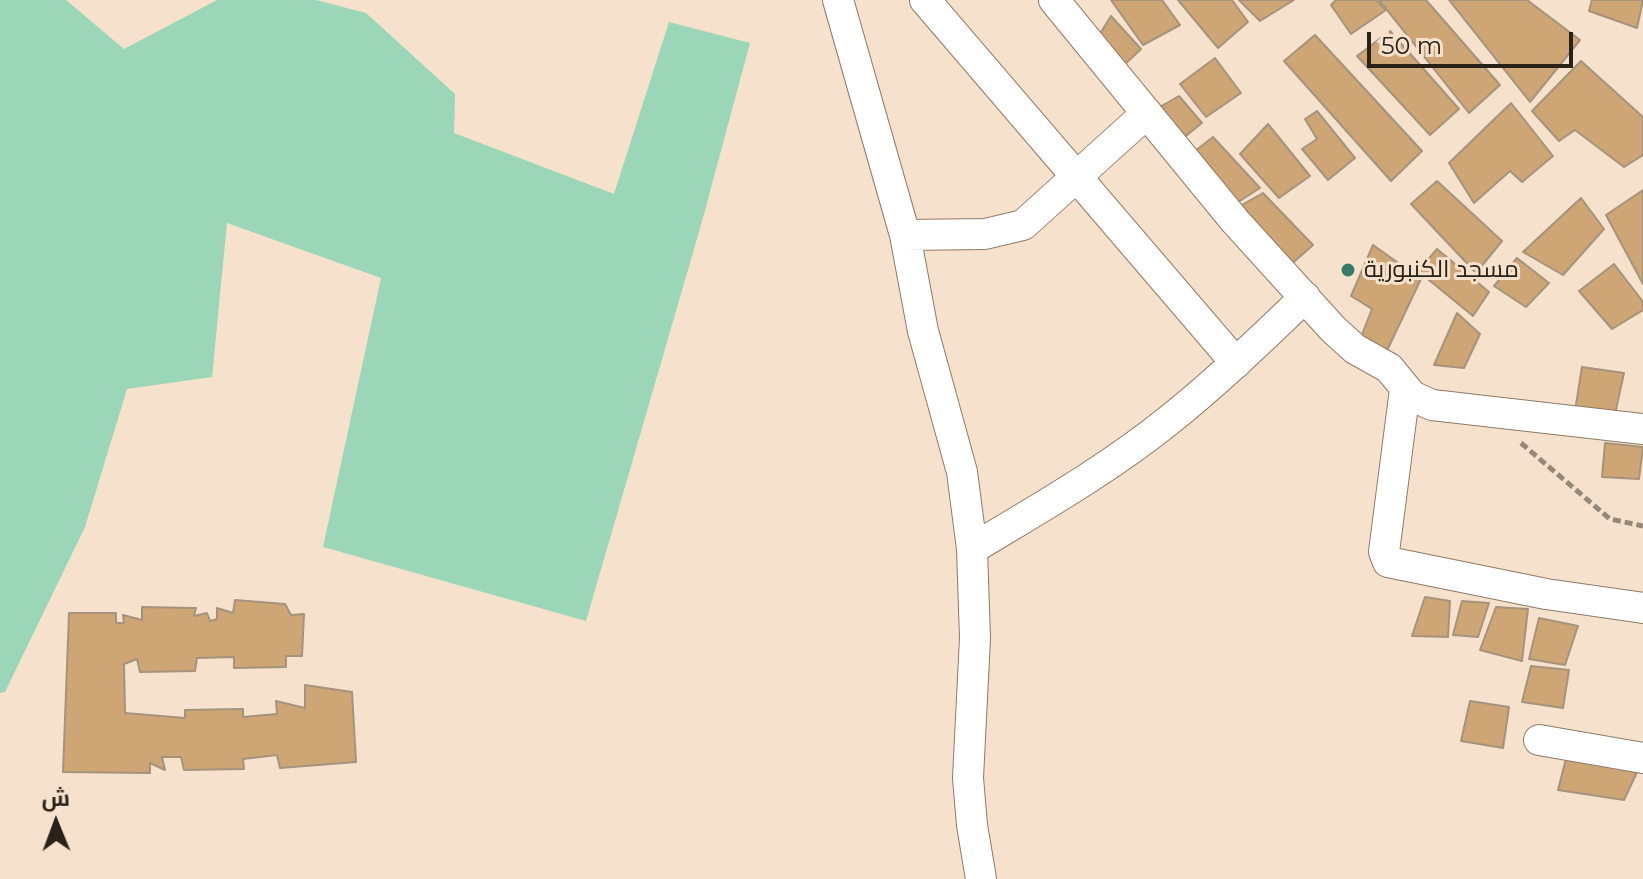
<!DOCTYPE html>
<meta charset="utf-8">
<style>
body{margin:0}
#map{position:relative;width:1643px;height:879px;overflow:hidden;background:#f6e2cc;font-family:Montserrat,Cairo,sans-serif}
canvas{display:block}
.north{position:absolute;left:16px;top:783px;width:80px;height:80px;-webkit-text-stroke:6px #f6e2cc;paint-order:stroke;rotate:359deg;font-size:22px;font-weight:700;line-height:32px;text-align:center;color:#292219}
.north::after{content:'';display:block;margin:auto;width:28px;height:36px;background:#292219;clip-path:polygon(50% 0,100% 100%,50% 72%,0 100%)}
.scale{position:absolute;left:1367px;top:32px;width:206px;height:36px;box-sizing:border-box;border:4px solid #292219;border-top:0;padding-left:10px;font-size:24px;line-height:28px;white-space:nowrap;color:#292219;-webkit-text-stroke:6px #f6e2cc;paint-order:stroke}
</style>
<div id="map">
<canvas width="1643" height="879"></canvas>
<div class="north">ش</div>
<div class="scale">50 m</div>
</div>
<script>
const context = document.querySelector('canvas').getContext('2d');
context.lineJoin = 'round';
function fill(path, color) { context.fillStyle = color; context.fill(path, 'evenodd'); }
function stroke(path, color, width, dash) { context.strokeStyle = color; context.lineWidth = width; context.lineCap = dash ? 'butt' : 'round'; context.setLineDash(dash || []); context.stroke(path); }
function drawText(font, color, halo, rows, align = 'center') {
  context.font = font + ' Montserrat,Cairo,sans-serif'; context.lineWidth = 6; context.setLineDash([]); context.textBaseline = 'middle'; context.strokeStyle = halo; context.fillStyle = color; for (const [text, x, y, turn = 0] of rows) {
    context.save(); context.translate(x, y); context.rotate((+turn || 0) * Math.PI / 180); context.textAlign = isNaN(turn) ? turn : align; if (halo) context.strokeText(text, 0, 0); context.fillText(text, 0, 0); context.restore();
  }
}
const green = new Path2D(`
 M0 0H66L124 49 217 0H316L366 13 455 94 454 133 614 194 669 22 750 43 701 225 586 621 323 547 381 278 227 223 212 377 127 389 85 527 5 692 0 693Z`);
const building = new Path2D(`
 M1111 0H1162L1180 25 1143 45Z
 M1178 0H1232L1248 22 1218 48Z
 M1239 0H1294L1260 21Z
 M1336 0H1376L1386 10 1351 34 1331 5Z
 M1379 0H1426L1500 85 1469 113Z
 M1449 0H1527L1580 40 1530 102Z
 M1592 0H1643L1637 28 1589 11Z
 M1111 16 1141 49 1123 66 1098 37Z
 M1390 31 1459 109 1430 135 1357 56Z
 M1315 35 1422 151 1391 181 1284 61Z
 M1215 58 1241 93 1206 117 1180 84Z
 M1581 61 1643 117V155L1624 167 1575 130 1559 141 1532 111Z
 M1179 96 1202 123 1182 139 1158 108Z
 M1511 103 1553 156 1522 182 1510 171 1474 203 1449 163Z
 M1317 111 1355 158 1328 180 1302 149 1317 139 1305 119Z
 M1268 124 1310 176 1279 198 1240 154Z
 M1213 137 1260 188 1235 204 1195 151Z
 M1437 181 1502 241 1476 273 1411 204Z
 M1643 190V284L1606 215Z
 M1263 193 1313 245 1287 268 1240 206Z
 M1581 198 1604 229 1563 275 1523 252Z
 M1373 245 1421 279 1382 361 1356 350 1372 309 1351 296Z
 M1437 249 1489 292 1473 316 1418 271Z
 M1517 258 1549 283 1526 307 1494 286Z
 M1614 264 1643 302V310L1612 329 1579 291Z
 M1457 313 1480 334 1464 368 1434 365Z
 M1582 367 1624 373 1615 414 1575 411Z
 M1605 443 1643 447 1639 479 1602 477Z
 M1425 597 1450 601 1448 637 1412 636Z
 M235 600 285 604 291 615 304 614 302 656H286V667L234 668V657L197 658 195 671 140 672 137 659 124 664 125 713 185 718V710L243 709V717L277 714 276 701 305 708V685L352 692 356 762 280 768 277 755 243 759 244 769 184 770 181 757H162L165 770 150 763V773L63 772 69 613H116V623H124L123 615 142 620V607L196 608 194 616 207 613 210 621 217 619V608L233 613Z
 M1462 601 1489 603 1478 637 1453 635Z
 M1496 607 1528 609 1522 661 1480 650Z
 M1539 618 1578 626 1565 665 1529 659Z
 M1531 666 1569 670 1563 708 1522 702Z
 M1470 701 1509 707 1503 748 1461 741Z
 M1568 751 1639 768 1624 800 1558 790Z`);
const path = new Path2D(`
 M1521 443 1610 519 1643 526`);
const minor = new Path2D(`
 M838 0 905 235 923 331 962 472 972 549 975 638 968 778 972 825 981 879
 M925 0 1236 363
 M1054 0 1235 221 1333 329 1355 349 1389 368 1412 396 1432 405 1643 429
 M905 235 985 234 1023 225 1147 113
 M1405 389 1384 552 1388 562 1546 594 1643 608
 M972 549C1038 509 1107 470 1168 421 1216 383 1261 340 1305 297
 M1539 740 1643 758`);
const markers = [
 [1348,270,8,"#367a6d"]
];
const poiNames = [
 ["مسجد الكنبورية",1364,270]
];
fill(green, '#9ad6b7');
fill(building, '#cea574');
stroke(building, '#a5937e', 2);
stroke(minor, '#8d7b67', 32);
stroke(path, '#968878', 5, [8, 4]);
stroke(minor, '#fff', 30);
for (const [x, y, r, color] of markers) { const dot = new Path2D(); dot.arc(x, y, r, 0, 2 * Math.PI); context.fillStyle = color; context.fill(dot); stroke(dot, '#f6e2cc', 3); }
drawText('24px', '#292219', '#f6e2cc', poiNames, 'left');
</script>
